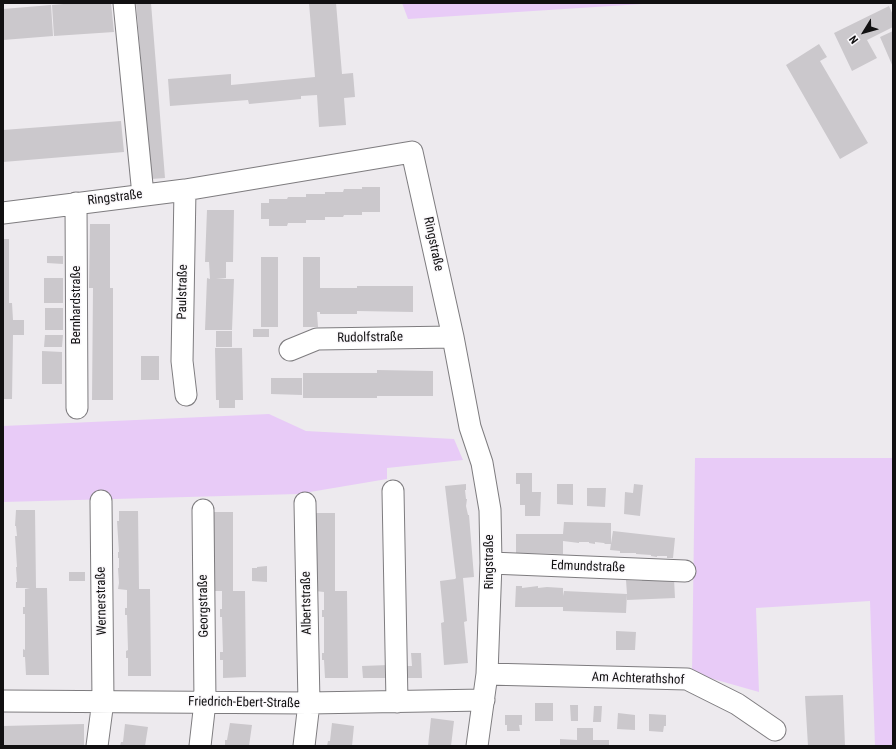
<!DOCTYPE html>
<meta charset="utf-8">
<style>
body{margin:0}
#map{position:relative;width:896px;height:749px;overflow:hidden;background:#edeaee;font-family:"Roboto Condensed",sans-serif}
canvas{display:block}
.frame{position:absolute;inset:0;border:4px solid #111011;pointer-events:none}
.north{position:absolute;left:844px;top:12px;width:40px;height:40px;-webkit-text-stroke:3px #faf8fb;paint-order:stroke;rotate:233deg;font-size:11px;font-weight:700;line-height:16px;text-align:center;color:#111011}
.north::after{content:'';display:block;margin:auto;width:14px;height:18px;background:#111011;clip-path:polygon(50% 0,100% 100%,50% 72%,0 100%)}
</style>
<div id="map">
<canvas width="896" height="749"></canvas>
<div class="frame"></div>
<div class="north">N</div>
</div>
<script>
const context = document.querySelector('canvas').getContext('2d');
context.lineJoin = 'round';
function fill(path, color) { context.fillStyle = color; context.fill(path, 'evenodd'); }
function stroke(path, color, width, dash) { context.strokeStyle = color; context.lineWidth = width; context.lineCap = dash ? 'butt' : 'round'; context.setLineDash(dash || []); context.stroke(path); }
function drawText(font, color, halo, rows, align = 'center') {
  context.font = font + ' "Roboto Condensed",sans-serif'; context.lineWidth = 3; context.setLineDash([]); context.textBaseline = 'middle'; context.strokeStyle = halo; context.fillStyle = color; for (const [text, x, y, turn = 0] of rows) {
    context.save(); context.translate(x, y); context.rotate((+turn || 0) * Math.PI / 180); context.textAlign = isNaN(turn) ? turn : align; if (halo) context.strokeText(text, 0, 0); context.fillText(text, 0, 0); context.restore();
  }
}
const green = new Path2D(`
 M402 3H658L408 19Z
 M269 414 306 431 454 439 463 460 387 468V479L298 494 3 502V426Z
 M695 458H893V746H875L870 601 756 608 759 692 692 673Z`);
const building = new Path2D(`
 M75 3H111L114 32 54 36 52 5Z
 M136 3H151L165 178 151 179Z
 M309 3H336L342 74 353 73 355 97 344 98 346 125 319 127 317 95 301 96V99L249 104 248 100 170 106 168 79 231 74V85L315 77Z
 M51 5 53 36 3 40V9Z
 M889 6 893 15V27L867 40 877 58 852 71 834 33Z
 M893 31V67L880 37Z
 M819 44 827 57 820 61 868 143 840 159 786 65Z
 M121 121 124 152 3 162V130Z
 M362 187H380V212H362V215H344L343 217H325V220H306V223H288L287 226H269V219H261V203H269V199H287L288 197H306V194H325V192H343L344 189H362Z
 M207 210H234L233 262H215H226V278L216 279H234L232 330H205L207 278 210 279 209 262H205Z
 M90 224H110V288H113V400H92L93 288H89Z
 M3 239H9V303H12L13 320H24V335H13L12 399H3Z
 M47 256H63V264L47 263Z
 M261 257H278V327H261Z
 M303 257H320V288H357V286H413V312L357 311V306V314H320V312H317L318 327H303Z
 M44 278H63V303H44Z
 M45 308H63V330H45Z
 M253 329H269V337H253Z
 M216 331H232V347H216Z
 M45 335H63L62 347H44Z
 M215 348H242L243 400H216Z
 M42 351 62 352V384H42Z
 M141 356H159V380H141Z
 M377 370 433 371V396H377V398H303V373H377Z
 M271 378H302V395L271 394Z
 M219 400H235V408H219Z
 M516 473H532V492H541L540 516H525V505H520V484H516Z
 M466 484V490H465L466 499H467L466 506 468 515H469L474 577 463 578 467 621 464 622 468 663 444 665 441 623 444 622 440 581 455 579 456 578 445 486Z
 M557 484H573V505L557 504Z
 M634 484 643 485 640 516 624 514 625 492 633 493Z
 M587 488H606L605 507 587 506Z
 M16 510H35L36 588H47L49 675H26L25 657H23V649L25 650V614H23V607H25V589L30 588H16V582H17L16 567H17L15 536H17L16 526H15Z
 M119 511H138L139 589H150L151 676H128V658H126V651L128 650 127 615H125V608H127V590L118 589 119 583 118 568H119V558H118V552H119L117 521H119Z
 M214 512H233V591H245L246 677 223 678V660H220V652H223L222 617H220V609H222V591H213V585H215L213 569H214V529H213V523L214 522Z
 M316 513H335V591H347L348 678H325L324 660H322V653H324V617H322V610H324V592L315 591Z
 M564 522 611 523V544H605L604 543 595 542V544L589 543V542H579V543L563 541V554L516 553V534H563Z
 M613 531 675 538 673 558H667V556H657V557L651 556V555L636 554V553H620V551L610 550Z
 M267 566V582L252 581V568H257V567Z
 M69 572H85V581H69Z
 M648 579V580L674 579 675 598 627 600V594L626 613 563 611V607H515L516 586H522V588L538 586V588L547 587 563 588V596L564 591 627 594 626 580 642 581V580Z
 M616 631 636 632 635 650H616Z
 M411 653H421L422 678H400V666H412Z
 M389 665V678H363L362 666Z
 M843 695 845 746H808L805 696Z
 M535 703H553V721H535Z
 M570 705H578V721H571Z
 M594 706H602L601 722H593Z
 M618 713 635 715V730L617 729Z
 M649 714 666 715V726H664L663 732 649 731Z
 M505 715H522V725H519L520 731H507V725H505Z
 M431 718 454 721 451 746H428Z
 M230 723 252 725 249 746H225V740H227Z
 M332 723 354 726 352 746H327L328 741H330Z
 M84 724V746H3V726Z
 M125 724 148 727 145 746H120L121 742H123Z
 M577 728H593V740H609V746H560V739L577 740Z`);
const minor = new Path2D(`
 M124 3 143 195
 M185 190 182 361 186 395
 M76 203 77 408
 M3 213 185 190 412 152 453 337 470 427 482 463 490 510 491 563 487 674 477 746
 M290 350 317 339 453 337
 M393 491 397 702
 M491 563 685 571
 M487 674 687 679 737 704 775 730
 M3 701 309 703 484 700
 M97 746 103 701 101 501
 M200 746 205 702 203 510
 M304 746 309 703 305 503`);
const streetNames = [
 ["Ringstraße",115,198,-7],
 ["Ringstraße",433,244,78],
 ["Paulstraße",183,292,-89],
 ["Bernhardstraße",77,305,-90],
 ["Rudolfstraße",370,338,-1],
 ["Ringstraße",490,562,-90],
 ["Edmundstraße",588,567,2],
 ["Wernerstraße",102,601,-91],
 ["Albertstraße",307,603,-91],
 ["Georgstraße",204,606,-91],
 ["Am Achterathshof",638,679,2],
 ["Friedrich-Ebert-Straße",244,703,1]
];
fill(green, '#e8cbf7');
fill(building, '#cbc8cc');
stroke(minor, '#7e7c7f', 23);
stroke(minor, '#fff', 21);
drawText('13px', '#111011', '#faf8fb', streetNames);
</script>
